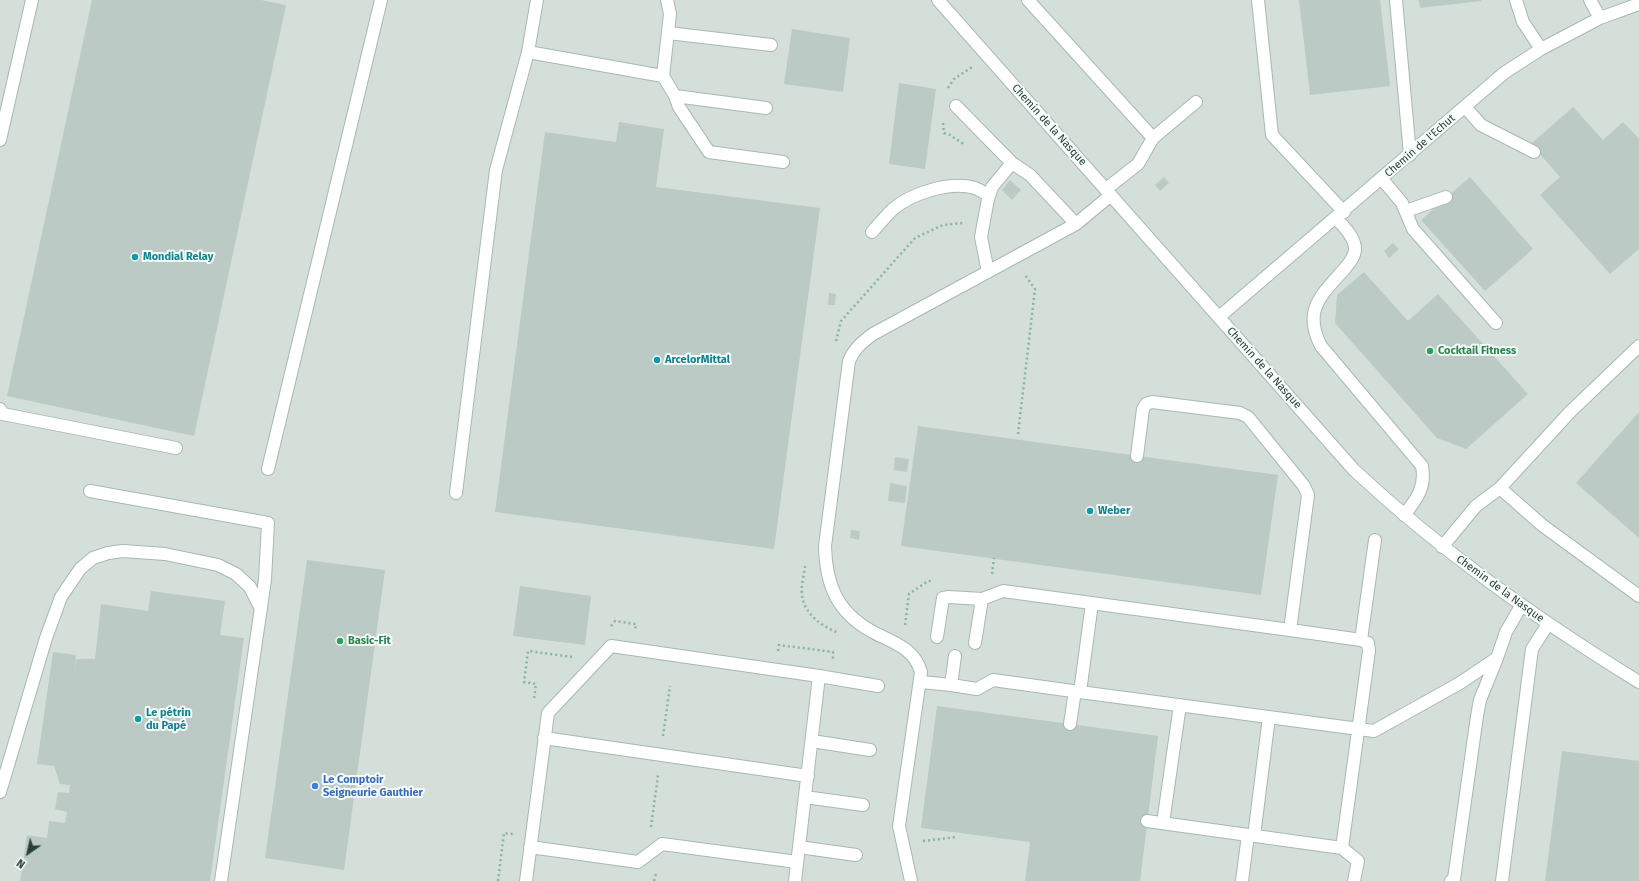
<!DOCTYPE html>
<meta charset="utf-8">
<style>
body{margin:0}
#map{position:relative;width:1639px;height:881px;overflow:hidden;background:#e6efeb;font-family:"Fira Sans",sans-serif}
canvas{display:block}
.north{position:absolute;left:8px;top:833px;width:40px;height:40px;-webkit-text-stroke:3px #f7fbf9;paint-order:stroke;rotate:214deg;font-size:11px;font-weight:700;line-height:16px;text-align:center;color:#24423a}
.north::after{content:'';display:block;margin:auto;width:14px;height:18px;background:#24423a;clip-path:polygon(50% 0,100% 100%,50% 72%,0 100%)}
</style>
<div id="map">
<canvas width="1639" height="881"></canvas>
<div class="north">N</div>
</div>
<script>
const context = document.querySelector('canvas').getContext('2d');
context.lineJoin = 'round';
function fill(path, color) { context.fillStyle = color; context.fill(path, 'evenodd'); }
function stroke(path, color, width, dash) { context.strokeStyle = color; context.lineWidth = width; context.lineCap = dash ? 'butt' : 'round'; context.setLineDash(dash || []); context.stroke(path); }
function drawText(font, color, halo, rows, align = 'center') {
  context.font = font + ' "Fira Sans",sans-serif'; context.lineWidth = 4; context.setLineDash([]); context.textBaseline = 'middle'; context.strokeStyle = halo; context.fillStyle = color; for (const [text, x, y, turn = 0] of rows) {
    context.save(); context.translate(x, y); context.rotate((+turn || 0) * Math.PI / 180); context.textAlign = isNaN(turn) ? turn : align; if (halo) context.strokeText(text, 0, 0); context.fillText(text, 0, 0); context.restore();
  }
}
const built = new Path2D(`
 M0 0H1639V881H0Z`);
const building = new Path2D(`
 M92 0H261L286 5 194 436 7 396Z
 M1299 0H1380L1390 86 1310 95Z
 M1419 0H1481V1L1420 8Z
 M792 29 850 38 843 92 784 84Z
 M899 83 936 89 925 169 889 164Z
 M1573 107 1603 140 1623 122 1639 139V249L1610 274 1540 195 1560 177 1531 144Z
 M619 122 664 129 656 187 820 208 774 549 495 512 545 132 616 142Z
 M1164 177 1169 183 1160 191 1155 185Z
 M1470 177 1533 249 1485 291 1421 220Z
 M1010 180 1021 190 1012 200 1002 190Z
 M1393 243 1399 249 1389 258 1384 251Z
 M1364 272 1408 321 1438 294 1528 394 1466 449 1437 438 1335 323 1337 295Z
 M829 293 836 294 835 305H828Z
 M1639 412V538L1576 483Z
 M918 426 1278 475 1261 595 901 546Z
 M895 457 909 459 907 472 894 470Z
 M890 483 907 486 905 503 888 501Z
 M851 530 860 531 859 540 850 538Z
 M307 560 385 570 344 870 265 858Z
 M520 586 591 596 585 645 513 636Z
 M151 591 225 601 220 635 244 638 210 881H20L27 835 47 838 49 821 65 823 67 812 55 809 58 792 69 793 70 785 60 784 54 766 37 764 53 652 76 655 74 674 76 659H95L101 604 148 611Z
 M937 706 1158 736 1140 881H1025L1030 842 921 828Z
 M1562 751 1639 761V881H1545Z`);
const path = new Path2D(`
 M948 88 954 79 972 67
 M943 123 944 133 950 135 965 145
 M836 341 841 321 915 238 943 225 963 223
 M1018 434 1035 289 1025 275
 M805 566C804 575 801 585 802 594 803 613 822 627 839 633
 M992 574 994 558
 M905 625 909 594 928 581H932
 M611 626 615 621 636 624 635 630
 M778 651 779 645 833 652V659
 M534 698 536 684 524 682 528 651 572 657
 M663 736 670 686
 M651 827 658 775
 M923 841 957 837
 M498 881 504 833 513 834
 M654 881 656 874`);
const minor = new Path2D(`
 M537 0 528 52 663 76 670 14 667 0
 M938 0 1354 470C1442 552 1537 619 1639 682
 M1028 0 1153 138
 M1258 0 1272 135 1344 212
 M1396 0 1410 155
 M1516 0 1523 22 1541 49
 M1590 0 1600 18
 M668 33 771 45
 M663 76 675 96 679 107 709 152 783 162
 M675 96 766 108
 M956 106 1012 163 1030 175 1076 224 1111 195
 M1465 107 1481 125 1534 152
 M0 140 32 0
 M1382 179 1402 203 1413 229 1496 323
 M1106 189 1138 164 1153 138 1196 102
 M1406 211 1446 197
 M1336 218C1343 226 1355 237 1355 249 1355 256 1350 262 1346 267 1322 295 1302 309 1321 346L1422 466C1426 487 1417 499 1404 515
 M872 232C879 224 886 216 893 209 912 193 950 181 975 188 980 190 984 193 989 195
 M988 272 981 237 988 199 992 187 1012 163
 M1219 317 1504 73 1541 49 1600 18 1639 4
 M0 409 3 414 176 448
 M268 469 381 0
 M1500 488 1542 525 1639 596
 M90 491 268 523 265 580 221 881
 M456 493 496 170 528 52
 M1442 547 1476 506 1500 488 1570 412 1639 346
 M1290 630 1361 640 1375 540
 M937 637 943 598 949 597 982 599 1003 591 1290 630 1308 495 1304 486 1248 417 1240 413 1152 402 1146 404 1143 409 1137 456
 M975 643 982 599
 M955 656 951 685 977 689 993 680 1080 692 1092 603
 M819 676 878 686
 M921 682 951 685
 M1080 692 1374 731 1460 683 1497 658 1506 632 1521 606
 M1070 724 1075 691
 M544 738 808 776
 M812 741 870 750
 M0 792 46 638 61 597 80 569 93 558 108 553 123 551 165 554 218 565 236 574 250 587 261 609
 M805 797 863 805
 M1147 821 1342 848 1369 651 1368 643 1361 640
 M1163 823 1180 705
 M1254 836 1269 717
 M530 847 638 862 662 844 797 862
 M799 847 856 855
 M1342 848 1358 861 1354 881
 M526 881 548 713 611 646 819 676 795 881
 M911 881 899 826 921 672C914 647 891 642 871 631 836 611 826 584 825 546L849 361C854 349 862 342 873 334L1076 224
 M1242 881 1248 835
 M1451 881 1454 879 1477 716 1480 700 1497 658
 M1502 881 1532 649 1548 624`);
const markers = [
 [135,257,4,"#0f9aa8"],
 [1430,351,4,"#2e9e5b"],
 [657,360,4,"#0f9aa8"],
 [1090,511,4,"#0f9aa8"],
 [340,641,4,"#2e9e5b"],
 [138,719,4,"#0f9aa8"],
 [315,786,4,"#3f7fe0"]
];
const streetNames = [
 ["Chemin de la Nasque",1049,125,48],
 ["Chemin de l'Echut",1420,146,-41],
 ["Chemin de la Nasque",1264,368,48],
 ["Chemin de la Nasque",1500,589,36]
];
const cultureNames = [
 ["Mondial Relay",143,257],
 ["ArcelorMittal",665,360],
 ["Weber",1098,511],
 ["Le pétrin",146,713],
 ["du Papé",146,726]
];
const leisureNames = [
 ["Cocktail Fitness",1438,351],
 ["Basic-Fit",348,641]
];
const shopNames = [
 ["Le Comptoir",323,780],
 ["Seigneurie Gauthier",323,793]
];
fill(built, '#d4dfda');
fill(building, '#bbcac4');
stroke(minor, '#a8b8b2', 14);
stroke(path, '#86b3a5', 2.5, [2, 3]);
stroke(minor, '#fff', 12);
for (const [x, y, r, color] of markers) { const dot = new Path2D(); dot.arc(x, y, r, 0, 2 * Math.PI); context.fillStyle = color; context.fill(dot); stroke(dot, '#f7fbf9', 1.5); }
drawText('11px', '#24423a', '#f7fbf9', streetNames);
drawText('bold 11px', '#0d838f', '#f7fbf9', cultureNames, 'left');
drawText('bold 11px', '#27864d', '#f7fbf9', leisureNames, 'left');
drawText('bold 11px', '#366cbe', '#f7fbf9', shopNames, 'left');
</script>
